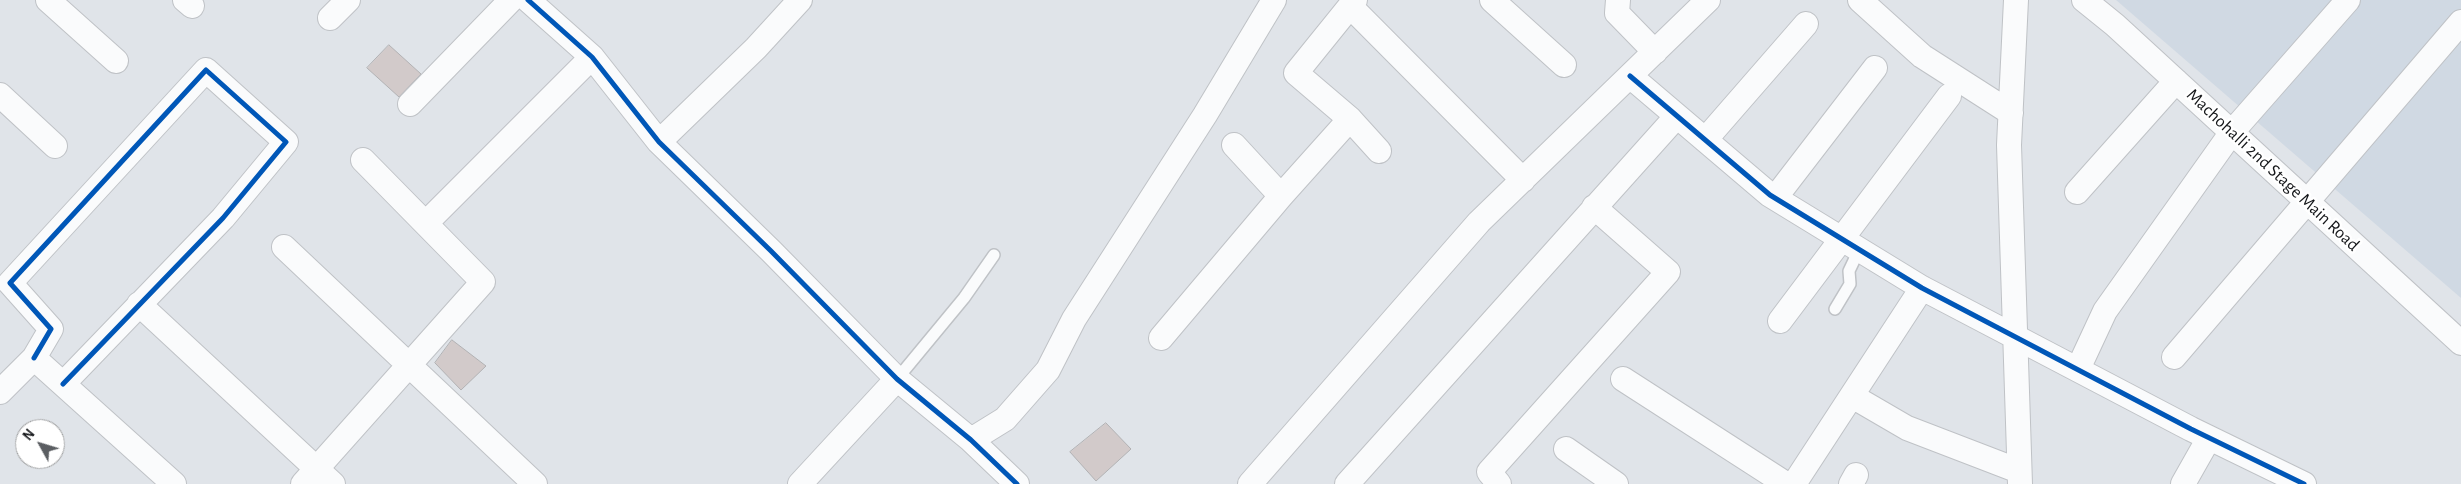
<!DOCTYPE html>
<style>
body{margin:0}
#map{position:relative;width:2461px;height:484px;overflow:hidden;background:#e0e4e9;font-family:"Alegreya Sans",sans-serif}
canvas{display:block}
.north{position:absolute;left:15px;top:419px;width:50px;height:50px;box-sizing:border-box;background:#fff;border:1px solid #a1a2a3;border-radius:50%;rotate:309deg;font-size:14px;font-weight:700;line-height:20px;text-align:center;color:#141619}
.north::after{content:'';display:block;margin:auto;width:18px;height:22px;background:#5b5e62;clip-path:polygon(50% 0,100% 100%,50% 72%,0 100%)}
</style>
<div id="map">
<canvas width="2461" height="484"></canvas>
<div class="north">N</div>
</div>
<script>
const context = document.querySelector('canvas').getContext('2d');
context.lineJoin = 'round';
function fill(path, color) { context.fillStyle = color; context.fill(path, 'evenodd'); }
function stroke(path, color, width, dash) { context.strokeStyle = color; context.lineWidth = width; context.lineCap = dash ? 'butt' : 'round'; context.setLineDash(dash || []); context.stroke(path); }
function drawText(font, color, halo, rows, align = 'center') {
  context.font = font + ' "Alegreya Sans",sans-serif'; context.lineWidth = 5; context.setLineDash([]); context.textBaseline = 'middle'; context.strokeStyle = halo; context.fillStyle = color; for (const [text, x, y, turn = 0] of rows) {
    context.save(); context.translate(x, y); context.rotate((+turn || 0) * Math.PI / 180); context.textAlign = isNaN(turn) ? turn : align; if (halo) context.strokeText(text, 0, 0); context.fillText(text, 0, 0); context.restore();
  }
}
const built = new Path2D(`
 M2116 0H2461V298Z`);
const building = new Path2D(`
 M389 45 421 74 399 97 367 68Z
 M452 340 486 366 461 390 435 363Z
 M1106 423 1131 449 1096 481 1070 452Z`);
const service = new Path2D(`
 M1835 309 1850 284 1849 271 1859 250
 M897 379 964 298 994 255`);
const minor = new Path2D(`
 M48 0 116 61
 M185 0 192 6
 M528 0 592 57 659 142 771 251 897 379 971 440 1017 484
 M1355 0 1296 73 1350 119 1379 151
 M1492 0 1564 65
 M1618 0 1617 13 1655 52
 M1860 0 1922 56 2011 113
 M2016 0 2009 145 2020 484
 M2084 0 2115 25 2461 343
 M1350 6 1523 180
 M330 18 348 0
 M1630 76 1770 195 1922 288 2191 429 2304 484
 M0 95 55 146
 M410 104 511 0
 M1705 140 1806 24
 M659 142 756 48 800 0
 M1234 145 1281 196
 M2077 192 2176 81
 M1775 198 1875 68
 M426 223 592 57
 M284 247 535 484
 M139 304 333 484
 M1780 321 1949 96
 M1161 338 1281 196 1350 119
 M2174 357 2461 22
 M34 358 51 329 10 283 206 70 286 142 223 218 63 384
 M2078 369 2105 311 2232 132 2348 0
 M1623 379 1786 484
 M0 392 34 358 174 484
 M1852 396 1907 428 2019 471
 M971 440 1005 419 1048 370 1074 319 1205 115 1274 0
 M1566 449 1616 484
 M303 484 483 282 363 160
 M800 484 897 379
 M1250 484 1479 222 1708 0
 M1347 484 1677 116
 M1499 484 1489 472 1668 272 1594 207
 M1794 484 1922 288
 M1851 484 1856 475
 M2183 484 2209 438`);
const cycleway = new Path2D(`
 M528 0 592 57 659 142 771 251 897 379 971 440 1017 484
 M1630 76 1770 195 1922 288 2191 429 2304 484
 M34 358 51 329 10 283 206 70 286 142 223 218 63 384`);
const streetNames = [
 ["Machohalli 2nd Stage Main Road",2273,170,43]
];
fill(built, '#d0d9e3');
fill(building, '#d2caca');
stroke(building, '#b1b1b3', 1);
stroke(service, '#bfc2c6', 14);
stroke(minor, '#bfc2c6', 26);
stroke(service, '#fafbfc', 11);
stroke(minor, '#fafbfc', 24);
stroke(cycleway, '#0057b8', 5);
drawText('18px', '#141619', '#fff', streetNames);
</script>
